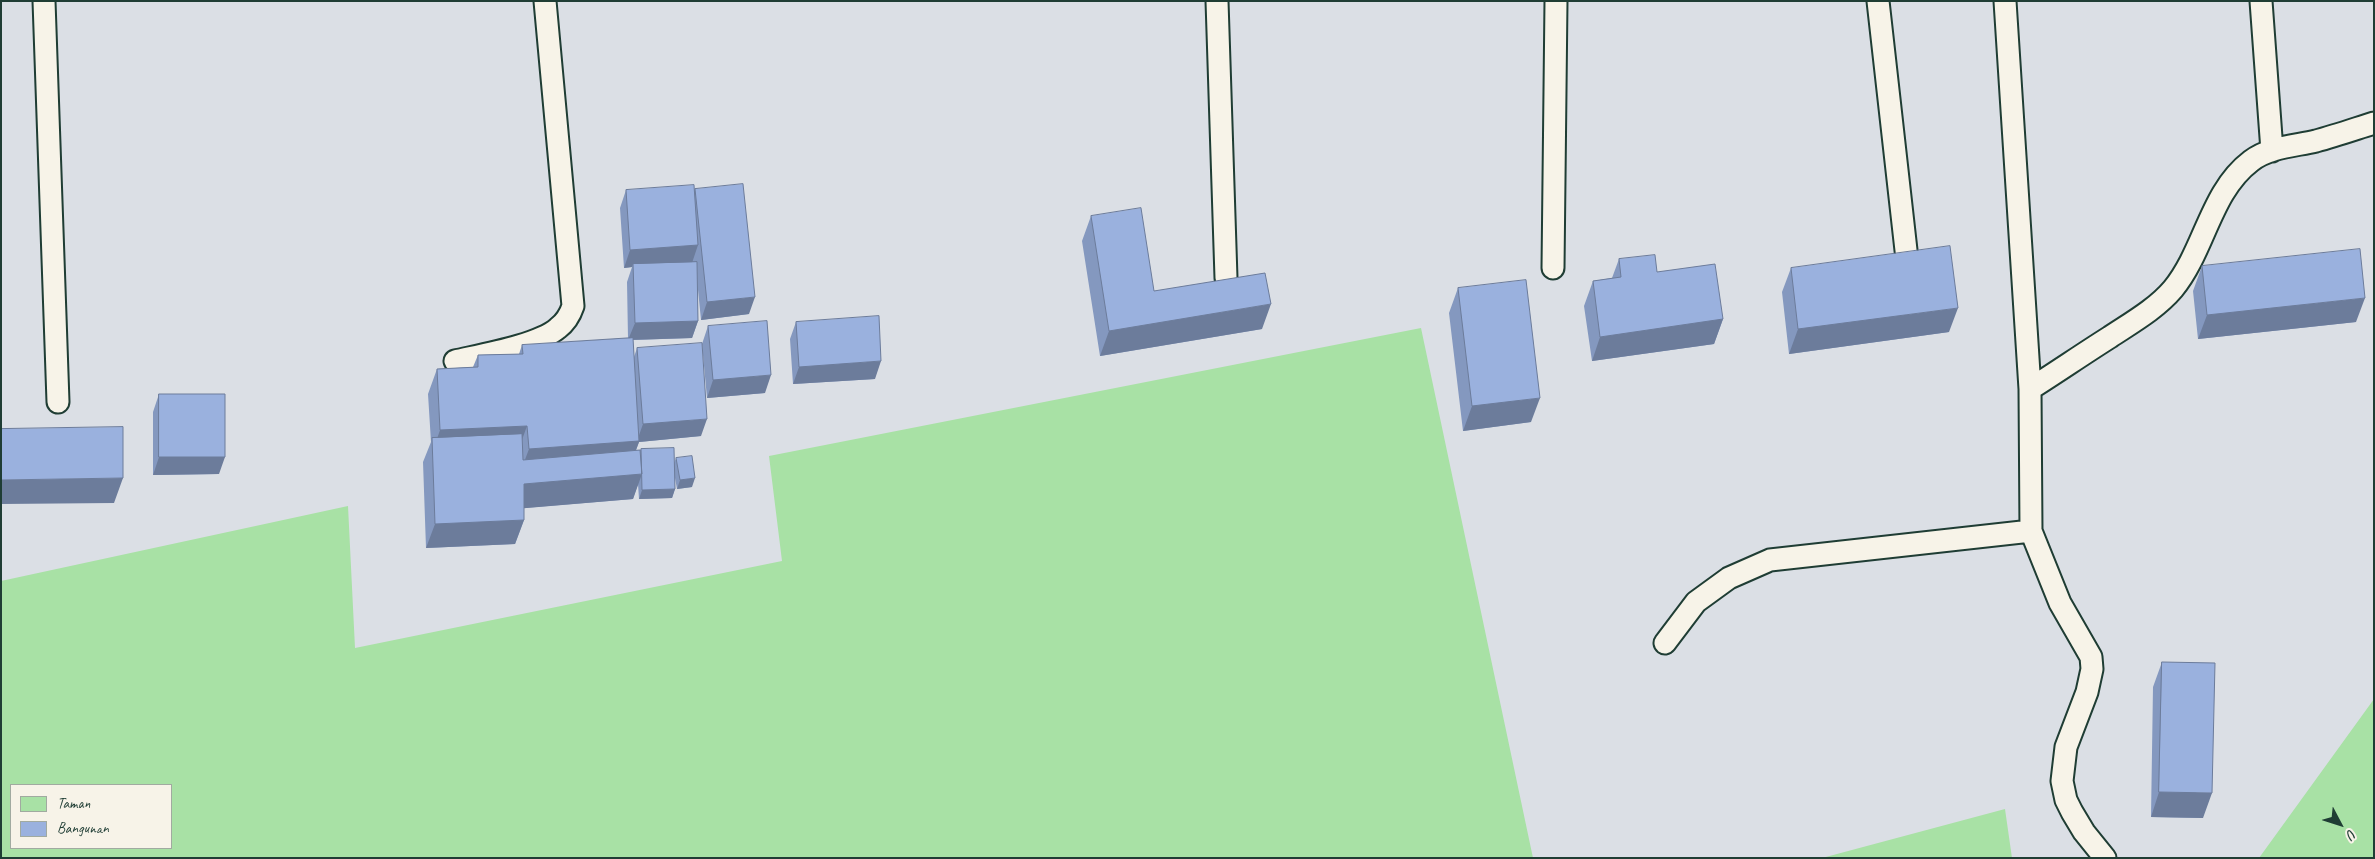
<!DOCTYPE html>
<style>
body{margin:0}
#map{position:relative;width:2375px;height:859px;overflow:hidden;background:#f7f3e8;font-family:Caveat,sans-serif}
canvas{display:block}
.frame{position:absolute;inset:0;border:2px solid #1f3d34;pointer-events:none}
.legend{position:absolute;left:10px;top:784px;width:162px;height:65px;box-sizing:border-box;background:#f7f3e8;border:1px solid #a1aaa0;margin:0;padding:6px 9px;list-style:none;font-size:15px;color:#1f3d34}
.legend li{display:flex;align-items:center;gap:10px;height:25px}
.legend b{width:25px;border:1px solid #a1aaa0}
.north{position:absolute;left:2315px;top:799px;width:50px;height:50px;-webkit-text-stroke:4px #f7f3e8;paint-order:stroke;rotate:130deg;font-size:14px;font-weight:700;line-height:20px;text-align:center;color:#1f3d34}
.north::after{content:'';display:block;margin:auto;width:18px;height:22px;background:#1f3d34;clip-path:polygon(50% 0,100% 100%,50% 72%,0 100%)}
</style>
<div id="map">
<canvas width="2375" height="859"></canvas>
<div class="frame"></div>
<ul class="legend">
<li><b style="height:14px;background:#a8e1a5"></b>Taman</li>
<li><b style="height:14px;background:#9ab1de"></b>Bangunan</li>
</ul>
<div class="north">U</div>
</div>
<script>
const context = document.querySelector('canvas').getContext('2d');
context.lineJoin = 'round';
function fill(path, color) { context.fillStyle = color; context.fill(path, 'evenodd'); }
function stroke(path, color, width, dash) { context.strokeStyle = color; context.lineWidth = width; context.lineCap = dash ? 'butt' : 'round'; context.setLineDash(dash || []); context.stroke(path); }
const built = new Path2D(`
 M1 1H2374V858H1ZM11 785H171V848H11Z`);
const green = new Path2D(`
 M1421 328 1533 858H1V581L348 506 355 648 782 561 769 456ZM11 785H171V848H11Z
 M2374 699V858H2259Z
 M2005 809 2012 858H1822Z`);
const lane = new Path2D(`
 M44 1 58 402
 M1217 1 1226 278
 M1878 1 1908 268
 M2005 1 2030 389 2031 531 2060 603 2091 657 2092 669 2087 692 2066 747 2062 781 2066 800 2072 812 2084 832 2105 858
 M2261 1 2272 151
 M1553 268 1556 1
 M455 361C481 355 539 345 558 328 566 322 570 315 573 306L545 1
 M2030 389C2057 372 2083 354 2110 337 2131 323 2156 309 2173 289 2205 250 2210 192 2251 161 2269 147 2295 146 2316 141 2335 136 2355 129 2374 123
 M1665 643 1696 602 1729 578 1770 560 2031 531`);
const wall = new Path2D(`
 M695 189 749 314 701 320 698 290V321L692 338 633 340 634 357 637 348 701 436 639 442 636 450H640L641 449 674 463 676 458 692 487 677 489 675 478V489L672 498 639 499 638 484 633 499 524 508V520L515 544 426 548 423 462 431 442 428 394 437 369 473 367 478 355 519 354 522 345 628 338 627 282 632 267 624 268 620 208 626 190 694 191Z
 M1091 216 1154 291 1262 329 1100 356 1082 241Z
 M1619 259 1657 272 1723 319 1714 344 1592 361 1584 306 1593 281 1612 278Z
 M2202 266 2356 322 2198 339 2193 291Z
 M1791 268 1949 332 1789 354 1782 292Z
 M1458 288 1531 422 1463 431 1449 313Z
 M796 322 875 379 793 384 790 339Z
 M708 326 765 393 707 398 702 344Z
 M159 394 219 474 153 475V412Z
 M2162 662 2203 818 2151 817 2153 687Z`);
const shadedWall = new Path2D(`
 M698 245 692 263 633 264 632 267 624 268 630 250Z
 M755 297 749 314 701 320 707 302Z
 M2365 298 2356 322 2198 339 2207 315Z
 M1271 304 1262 329 1100 356 1109 331Z
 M1958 308 1949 332 1789 354 1798 329Z
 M1723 319 1714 344 1592 361 1600 337Z
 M698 321 692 338 628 340 635 323Z
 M881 361 875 379 793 384 799 367Z
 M771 375 765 393 707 398 713 380Z
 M1540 398 1531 422 1463 431 1472 406Z
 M707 419 701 436 639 442 630 466 520 473 529 449 637 441 643 424Z
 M527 426 518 451H433L440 430Z
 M159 457H225L219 474 153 475Z
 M642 474 633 499 515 509 524 484Z
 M123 478 114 503 1 504V480Z
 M695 478 692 487 677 489 680 480Z
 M675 489 672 498 639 499 642 490Z
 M524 520 515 544 426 548 435 524Z
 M2159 792 2212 793 2203 818 2151 817Z`);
const building = new Path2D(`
 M743 184 755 297 707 302 695 189Z
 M694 185 698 245 630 250 626 190Z
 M1141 208 1154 291 1265 273 1271 304 1109 331 1091 216Z
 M1950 246 1958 308 1798 329 1791 268Z
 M2360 249 2365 298 2207 315 2202 266Z
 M1655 255 1657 272 1715 264 1723 319 1600 337 1593 281 1621 277 1619 259Z
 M697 262 698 321 635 323 633 264Z
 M1526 280 1540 398 1472 406 1458 288Z
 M879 316 881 361 799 367 796 322Z
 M767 321 771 375 713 380 708 326Z
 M633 338 639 441 529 449 527 426 440 430 437 369 478 367V355L523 354 522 345Z
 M702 343 707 419 643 424 637 348Z
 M159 394H225V457H159Z
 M123 427V478L1 480V429Z
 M522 434 523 460 640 450 642 474 524 484V520L435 524 432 438Z
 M674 448 675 489 642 490 641 449Z
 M692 456 695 478 680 480 676 458Z
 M2162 662 2215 663 2212 793 2159 792Z`);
fill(built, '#dbdfe5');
fill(green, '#a8e1a5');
stroke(lane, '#1f3d34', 25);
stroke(lane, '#f7f3e8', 21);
fill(wall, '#8498bf');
fill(shadedWall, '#6c7c9b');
fill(building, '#9ab1de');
stroke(building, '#6c7c9b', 1);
</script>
